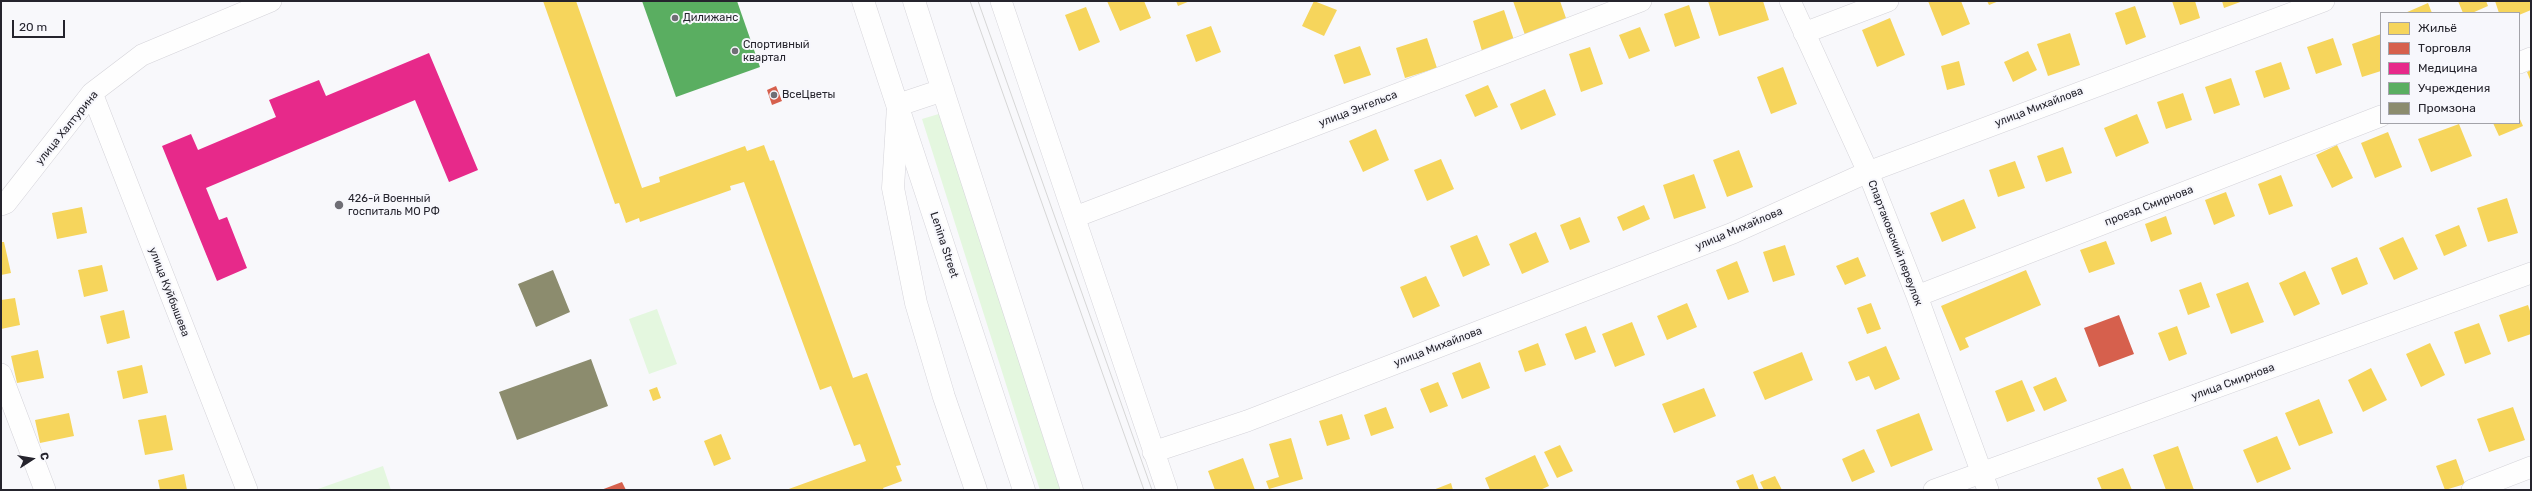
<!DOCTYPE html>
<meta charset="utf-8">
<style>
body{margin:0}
#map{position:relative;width:2532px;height:491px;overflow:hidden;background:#f8f8fb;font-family:Rubik,sans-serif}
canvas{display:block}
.frame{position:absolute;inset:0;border:2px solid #25242d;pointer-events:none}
.legend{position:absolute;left:2380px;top:12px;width:140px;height:112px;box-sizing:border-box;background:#f7f7fc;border:1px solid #a3a3a9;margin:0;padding:5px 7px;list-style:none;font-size:12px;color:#25242d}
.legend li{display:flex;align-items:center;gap:8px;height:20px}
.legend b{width:20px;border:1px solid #a3a3a9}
.north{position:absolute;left:12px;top:439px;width:40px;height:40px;-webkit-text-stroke:3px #f7f7fc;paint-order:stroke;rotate:78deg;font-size:11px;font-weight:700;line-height:16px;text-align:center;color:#25242d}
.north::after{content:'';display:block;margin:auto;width:14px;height:18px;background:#25242d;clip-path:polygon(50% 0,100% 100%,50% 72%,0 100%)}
.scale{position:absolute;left:12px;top:20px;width:53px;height:18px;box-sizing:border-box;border:2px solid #25242d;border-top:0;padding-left:5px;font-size:12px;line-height:14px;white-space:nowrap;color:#25242d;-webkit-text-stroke:3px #f7f7fc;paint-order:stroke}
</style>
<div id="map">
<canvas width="2532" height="491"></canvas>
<div class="frame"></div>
<ul class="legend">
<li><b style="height:11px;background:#f6d55c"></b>Жильё</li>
<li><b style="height:11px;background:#d6604d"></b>Торговля</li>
<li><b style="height:11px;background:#e7298a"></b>Медицина</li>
<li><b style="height:11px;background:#5aae61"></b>Учреждения</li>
<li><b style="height:11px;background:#8c8c6e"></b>Промзона</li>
</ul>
<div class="north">С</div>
<div class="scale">20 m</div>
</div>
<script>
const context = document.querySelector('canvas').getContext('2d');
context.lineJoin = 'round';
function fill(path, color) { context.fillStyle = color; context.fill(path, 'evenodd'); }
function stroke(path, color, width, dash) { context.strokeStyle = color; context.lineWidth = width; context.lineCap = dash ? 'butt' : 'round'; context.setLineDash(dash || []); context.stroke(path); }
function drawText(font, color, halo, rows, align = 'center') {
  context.font = font + ' Rubik,sans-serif'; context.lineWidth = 4; context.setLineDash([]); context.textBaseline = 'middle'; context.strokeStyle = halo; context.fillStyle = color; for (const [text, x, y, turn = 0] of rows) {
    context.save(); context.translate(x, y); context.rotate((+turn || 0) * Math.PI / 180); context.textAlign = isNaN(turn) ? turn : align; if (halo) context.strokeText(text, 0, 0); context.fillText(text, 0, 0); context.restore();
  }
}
const green = new Path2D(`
 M942 113 1051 462 1061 490H1040L1030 460 922 119Z
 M657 309 677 364 649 374 629 319Z
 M383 466 391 490H315Z`);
const homes = new Path2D(`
 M543 1H576L642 188 660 182 659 177 745 146 747 151 764 145 770 161 774 160 853 378 867 373 901 465 896 466 902 481 883 488 884 490H786L866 461 860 444 854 446 831 386 820 390 744 182 730 186 731 190 640 222 639 218 626 223 619 203 615 204Z
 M1107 1H1144L1151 18 1120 31Z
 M1176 1H1190L1178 6Z
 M1314 1 1337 10 1324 36 1302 26Z
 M1513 1H1560L1567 21 1525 35Z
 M1708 1H1763L1769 20 1719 36Z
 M1928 1H1961L1970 24 1942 36Z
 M1987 1H1999L1989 5Z
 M2172 1H2195L2200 18 2180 25Z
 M2222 1H2243L2224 8Z
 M2458 1H2486L2488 6 2472 13H2463Z
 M2495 1H2531V10L2519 15 2499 13Z
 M2428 3 2432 13H2405Z
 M1689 5 1700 38 1675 47 1664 14Z
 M2135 6 2146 37 2126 45 2115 13Z
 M1086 7 1100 42 1079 51 1065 15Z
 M1504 10 1514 40 1482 51 1473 21Z
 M1890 18 1905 55 1877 67 1862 30Z
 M1211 26 1221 52 1196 62 1186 35Z
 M1640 27 1650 51 1629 59 1619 35Z
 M2070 33 2080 65 2048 76 2037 44Z
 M2381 34V71L2362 77 2352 44Z
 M1427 38 1437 68 1405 78 1396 48Z
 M2333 38 2342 65 2316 74 2307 47Z
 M1360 46 1371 75 1344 84 1334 55Z
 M1590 47 1603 84 1581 92 1569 54Z
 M2028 51 2037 70 2013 82 2004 62Z
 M1959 61 1965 85 1947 90 1941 66Z
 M2281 62 2290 89 2264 98 2255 71Z
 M1783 67 1797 104 1771 114 1757 77Z
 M2531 70V82L2527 72Z
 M2231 78 2240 105 2214 114 2205 87Z
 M1488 85 1498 107 1475 117 1465 95Z
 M1545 89 1556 115 1521 130 1510 104Z
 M2183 93 2192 120 2166 129 2157 102Z
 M2137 114 2149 143 2116 157 2104 128Z
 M2519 117 2523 126 2499 136 2493 123H2519Z
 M2459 124 2472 156 2431 172 2418 139Z
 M1376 129 1389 160 1363 172 1349 141Z
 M2388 132 2402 167 2375 178 2361 143Z
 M2337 145 2353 178 2332 188 2316 155Z
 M2063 147 2072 173 2046 182 2037 156Z
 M1739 150 1753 187 1727 197 1713 160Z
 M1441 159 1454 189 1427 201 1414 170Z
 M2015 161 2025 188 1998 197 1989 170Z
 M1694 174 1706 208 1674 219 1663 185Z
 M2281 175 2293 206 2269 215 2258 184Z
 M2226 192 2235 216 2214 225 2205 200Z
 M2507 198 2518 233 2488 242 2477 208Z
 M1964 199 1976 228 1942 242 1930 213Z
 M1644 205 1650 219 1623 231 1617 217Z
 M82 207 87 233 57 239 52 213Z
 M2166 216 2172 234 2151 242 2145 224Z
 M1580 217 1590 242 1570 250 1560 225Z
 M2459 225 2467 246 2444 256 2435 235Z
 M1536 232 1549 262 1522 274 1509 244Z
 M1477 235 1490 265 1463 277 1450 246Z
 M2403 237 2418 269 2394 280 2379 248Z
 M2106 241 2115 264 2089 273 2080 250Z
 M1 242H4L11 273 1 275Z
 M1785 245 1795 275 1773 282 1763 252Z
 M1858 257 1866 276 1845 285 1836 266Z
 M2357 257 2368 284 2342 295 2331 268Z
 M1737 261 1749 292 1728 300 1716 270Z
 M102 265 108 291 84 297 78 270Z
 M2026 270 2041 305 1965 338 1969 347 1960 351 1941 306Z
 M2305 271 2320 304 2294 316 2279 283Z
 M1426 276 1440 306 1413 318 1400 287Z
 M2201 282 2210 307 2188 315 2179 290Z
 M2248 282 2264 322 2231 334 2216 294Z
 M15 298 20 325 1 329V300Z
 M1687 303 1697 327 1667 340 1657 316Z
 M1871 303 1881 329 1867 334 1857 308Z
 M2528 305 2531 314V334L2508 342 2499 315Z
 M124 310 130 338 107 344 100 316Z
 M1632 322 1645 355 1615 367 1602 334Z
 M2479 323 2491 354 2465 364 2454 332Z
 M1586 326 1596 352 1575 360 1565 334Z
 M2177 326 2187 354 2169 361 2158 333Z
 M1538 343 1546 365 1525 372 1518 351Z
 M2430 343 2445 375 2421 387 2406 354Z
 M1886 346 1900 379 1875 390 1869 376 1856 381 1848 362Z
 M38 350 44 378 17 383 11 356Z
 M1802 352 1813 380 1765 400 1753 372Z
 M1480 362 1490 388 1462 399 1452 373Z
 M142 365 148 393 123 399 117 371Z
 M2371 368 2387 400 2363 412 2348 380Z
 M2056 377 2067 401 2044 411 2033 387Z
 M2022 380 2035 411 2007 422 1995 391Z
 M1438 382 1448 406 1430 413 1420 389Z
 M657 387 661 398 653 401 649 390Z
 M1704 388 1716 416 1674 433 1662 404Z
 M2319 399 2333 433 2299 446 2285 413Z
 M1386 407 1394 428 1371 436 1364 415Z
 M2513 407 2525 440 2489 452 2477 419Z
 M69 413 74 436 40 443 35 420Z
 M1919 413 1933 450 1891 467 1876 430Z
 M1342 414 1350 439 1327 446 1319 421Z
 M166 415 173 450 145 455 138 420Z
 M721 434 731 459 714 466 704 441Z
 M2277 436 2291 469 2257 483 2243 450Z
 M1291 438 1303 479 1269 489 1266 481 1279 477 1269 444Z
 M1560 445 1573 471 1557 478 1544 452Z
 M2178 446 2194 490H2166L2153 455Z
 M1864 449 1875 472 1852 482 1842 459Z
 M1535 455 1549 486 1540 490H1490L1485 478Z
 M1243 458 1255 490H1215L1208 471Z
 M2456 459 2465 484 2445 490 2436 466Z
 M2123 468 2132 490H2102L2097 478Z
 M184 474 187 490H160L158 480Z
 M1753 474 1759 490H1740L1736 481Z
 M1775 476 1782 490H1764L1760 482Z
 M1451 483 1453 490H1433Z`);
const shops = new Path2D(`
 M776 86 782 101 772 105 767 90Z
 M2119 315 2134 354 2099 367 2084 328Z
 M622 482 626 490H601Z`);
const health = new Path2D(`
 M429 53 478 170 449 182 415 100 206 188 219 220 227 217 247 268 217 281 162 146 191 134 198 150 276 117 269 100 319 80 326 96Z`);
const public = new Path2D(`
 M642 1H737L760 67 676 97Z`);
const industry = new Path2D(`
 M553 270 570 312 536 327 518 284Z
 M591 359 608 406 517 440 499 392Z`);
const street = new Path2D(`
 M1001 1 1167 490
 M1790 1 1868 172 1917 296 1988 490
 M1804 33 1888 1
 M2519 63 2531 58
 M92 93 247 490
 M1 205 6 203 92 93 142 55 271 1
 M1075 217 1641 1
 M1917 296 2381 116
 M1 374 45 490
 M1153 452 1247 421 1733 233 1868 172 2324 1
 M1934 490 2531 273
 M2472 490 2531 467`);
const secondary = new Path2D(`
 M898 106 893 188 916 303 944 397 976 490`);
const primary = new Path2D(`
 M863 1 1024 490
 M914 1 1072 490
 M898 105 943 90`);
const tram = new Path2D(`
 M970 1 1144 490
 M978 1 1152 490`);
const markers = [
 [675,18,4,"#6f6e75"],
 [735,51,4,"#6f6e75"],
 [774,95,4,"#6f6e75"],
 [339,205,5,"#6f6e75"]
];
const poiNames = [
 ["Дилижанс",683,18],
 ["Спортивный",743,45],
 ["квартал",743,58],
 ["ВсеЦветы",782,95],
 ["426-й Военный",348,199],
 ["госпиталь МО РФ",348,212]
];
const streetNames = [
 ["улица Михайлова",2039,107,-21],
 ["улица Энгельса",1358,109,-21],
 ["улица Халтурина",67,128,-51],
 ["проезд Смирнова",2149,206,-21],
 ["улица Михайлова",1739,229,-23],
 ["Спартаковский переулок",1895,243,69],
 ["Lenina Street",944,245,72],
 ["улица Куйбышева",169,292,69],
 ["улица Михайлова",1438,347,-21],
 ["улица Смирнова",2233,382,-20]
];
fill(green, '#e4f7df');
fill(homes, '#f6d55c');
fill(shops, '#d6604d');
fill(health, '#e7298a');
fill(public, '#5aae61');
fill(industry, '#8c8c6e');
stroke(street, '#d4d3d9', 22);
stroke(secondary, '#d4d3d9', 23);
stroke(primary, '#d4d3d9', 23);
stroke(street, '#fefefe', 21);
stroke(secondary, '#fefefe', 22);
stroke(primary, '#fefefe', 22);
stroke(tram, '#d6d6d6', 1);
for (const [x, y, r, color] of markers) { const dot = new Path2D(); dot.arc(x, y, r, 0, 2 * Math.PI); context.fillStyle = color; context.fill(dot); stroke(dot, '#f7f7fc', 1.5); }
drawText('11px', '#25242d', '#f7f7fc', poiNames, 'left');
drawText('11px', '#25242d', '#f7f7fc', streetNames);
</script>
